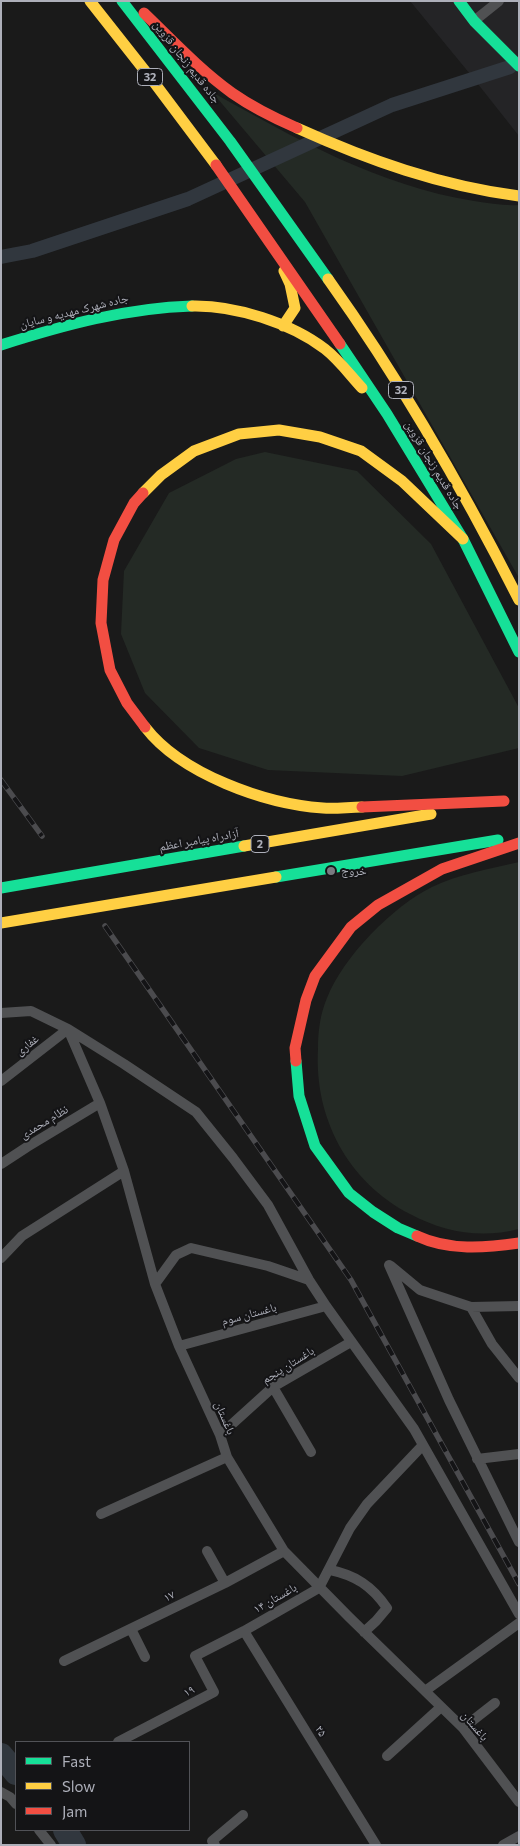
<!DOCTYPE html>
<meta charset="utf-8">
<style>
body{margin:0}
#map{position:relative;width:520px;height:1846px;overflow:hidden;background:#1a1a1a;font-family:Commissioner,sans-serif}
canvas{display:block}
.frame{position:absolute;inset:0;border:2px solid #adafb9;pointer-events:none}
.legend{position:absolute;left:15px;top:1741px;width:175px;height:90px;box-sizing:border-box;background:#141416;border:1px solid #515257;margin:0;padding:6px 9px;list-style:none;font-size:15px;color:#adafb9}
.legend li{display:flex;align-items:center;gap:10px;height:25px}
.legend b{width:25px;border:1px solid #515257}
</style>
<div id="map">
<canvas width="520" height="1846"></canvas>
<div class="frame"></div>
<ul class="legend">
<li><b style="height:6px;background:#16e098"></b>Fast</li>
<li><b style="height:6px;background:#ffcf43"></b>Slow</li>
<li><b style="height:6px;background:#f24e42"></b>Jam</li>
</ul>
</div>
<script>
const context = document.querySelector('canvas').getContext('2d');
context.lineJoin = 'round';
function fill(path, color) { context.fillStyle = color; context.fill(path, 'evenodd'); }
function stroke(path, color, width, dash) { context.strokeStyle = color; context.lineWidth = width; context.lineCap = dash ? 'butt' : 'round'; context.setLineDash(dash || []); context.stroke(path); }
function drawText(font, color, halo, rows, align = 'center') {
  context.font = font + ' Commissioner,"Noto Naskh Arabic",sans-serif'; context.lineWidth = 4; context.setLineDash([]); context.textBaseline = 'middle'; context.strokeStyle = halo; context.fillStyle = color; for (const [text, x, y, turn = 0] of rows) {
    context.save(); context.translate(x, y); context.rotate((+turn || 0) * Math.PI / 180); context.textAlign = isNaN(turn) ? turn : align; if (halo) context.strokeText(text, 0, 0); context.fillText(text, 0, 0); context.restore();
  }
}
const built = new Path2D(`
 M410 1H519V136L470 74Z`);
const green = new Path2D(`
 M212 92C294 138 379 186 474 201 489 203 503 206 519 205V578L305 202Z
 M265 452 357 471 431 544 519 708V748L402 776 268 770 199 748 145 693 121 634 124 571 169 493 236 459Z
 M519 862V1229C480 1239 444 1232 410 1214 348 1182 314 1118 318 1049 318 1031 320 1015 327 998 343 957 393 906 432 887 459 874 490 869 519 862Z`);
const canal = new Path2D(`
 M1 257 32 251 188 199 392 105 510 67`);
const river = new Path2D(`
 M1 1755 16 1773
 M65 1830 74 1845`);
const street = new Path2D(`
 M474 21 499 1
 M1 1013 31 1011 68 1029 100 1103 124 1171 155 1284 179 1346 220 1435 227 1457 284 1551 349 1617 463 1728 519 1802
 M1 1081 68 1029 124 1064 196 1112 233 1158 268 1205 309 1280 326 1306 414 1429 519 1614
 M1 1164 27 1147 100 1103
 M1 1258 22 1236 124 1171
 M389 1265 449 1400 519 1542
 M391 1266 420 1290 471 1307 519 1306
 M155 1284 176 1255 191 1248 268 1266 309 1280
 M471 1307 492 1344 519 1378
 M179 1346 326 1306
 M273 1387 311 1452
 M220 1435 273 1387 351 1342
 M477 1459 519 1454
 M101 1514 227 1457
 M207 1551 225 1583
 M330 1570C355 1575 372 1586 387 1608L376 1621 364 1632
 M131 1629 145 1657
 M244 1631 376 1845
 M64 1661 225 1583 284 1551
 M425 1691 519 1623
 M463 1728 495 1703
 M118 1742 214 1692 195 1656 244 1631 319 1588 350 1528 367 1504 423 1445
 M387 1756 441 1707
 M1 1792 10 1797 16 1804
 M39 1830 51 1845
 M215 1845 212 1841 243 1815
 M503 1845 519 1836`);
const fast = new Path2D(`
 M122 1 230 141 328 279
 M459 1 474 21 519 66
 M340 344 387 414 463 539 519 652
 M1 345C64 325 126 308 192 306
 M276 877 498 840
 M1 888 244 846
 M296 1061 299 1096 315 1146 349 1193 373 1212 398 1228 417 1236`);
const slow = new Path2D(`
 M90 1 153 81 216 165
 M297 128C368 160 441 186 519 196
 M328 279C400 380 463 489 519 600
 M192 306C235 305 291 323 325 349 339 360 350 375 362 388
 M283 326 295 308 290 284 284 271
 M143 493 161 475 194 451 239 434 279 430 320 437 361 451 402 481 463 539
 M145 727C181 774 265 804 323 808 336 809 349 807 362 807
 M244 846 431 814
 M1 923 276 877`);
const jam = new Path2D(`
 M144 13C172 40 200 70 232 93 252 107 274 118 297 128
 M216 165 340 344
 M143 493 134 503 114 540 103 580 101 623 110 670 127 703 145 727
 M362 807 504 801
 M296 1061 295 1048 306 1000 315 976 351 927 378 905 442 869 519 843
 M417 1236C449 1251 485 1248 519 1243`);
const rail = new Path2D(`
 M1 780 42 836
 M105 926 351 1280 519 1584`);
const markers = [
 [331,871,5,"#7a7b81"]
];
const shields = [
 [150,77,25],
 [401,390,25],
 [260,844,18]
];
const shieldNames = [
 ["32",150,77],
 ["32",401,390],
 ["2",260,844]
];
const streetNames = [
 ["جاده قدیم زنجان قزوین",187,62,52],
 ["جاده شهرک مهدیه و سایان",74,311,-14],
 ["جاده قدیم زنجان قزوین",434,465,59],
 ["آزادراه پیامبر اعظم",199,840,-10],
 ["غفاری",27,1045,-38],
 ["نظام محمدی",44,1122,-31],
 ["باغستان سوم",249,1314,-15],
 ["باغستان پنجم",288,1365,-32],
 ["باغستان",225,1418,67],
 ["۱۷",169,1596,-26],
 ["باغستان ۱۴",275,1598,-30],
 ["۱۹",189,1691,-28],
 ["باغستان",475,1726,50],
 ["۲۵",321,1731,58]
];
const poiNames = [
 ["خروج",341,871]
];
fill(built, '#242426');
fill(green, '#242a25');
stroke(canal, '#31373e', 14);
stroke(river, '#31373e', 24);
stroke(street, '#505153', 10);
stroke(fast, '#16e098', 11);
stroke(slow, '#ffcf43', 11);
stroke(jam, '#f24e42', 11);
stroke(rail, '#4b4b4e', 5.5);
stroke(rail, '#141416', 4, [11]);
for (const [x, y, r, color] of markers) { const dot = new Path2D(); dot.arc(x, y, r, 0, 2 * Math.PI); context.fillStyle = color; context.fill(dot); stroke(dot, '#141416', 2); }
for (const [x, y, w] of shields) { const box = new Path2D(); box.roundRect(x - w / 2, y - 8.5, w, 17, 4); context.fillStyle = '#141416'; context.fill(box); stroke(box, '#adafb9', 1); }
drawText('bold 11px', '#adafb9', null, shieldNames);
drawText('12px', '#adafb9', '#141416', streetNames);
drawText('12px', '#adafb9', '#141416', poiNames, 'left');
</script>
